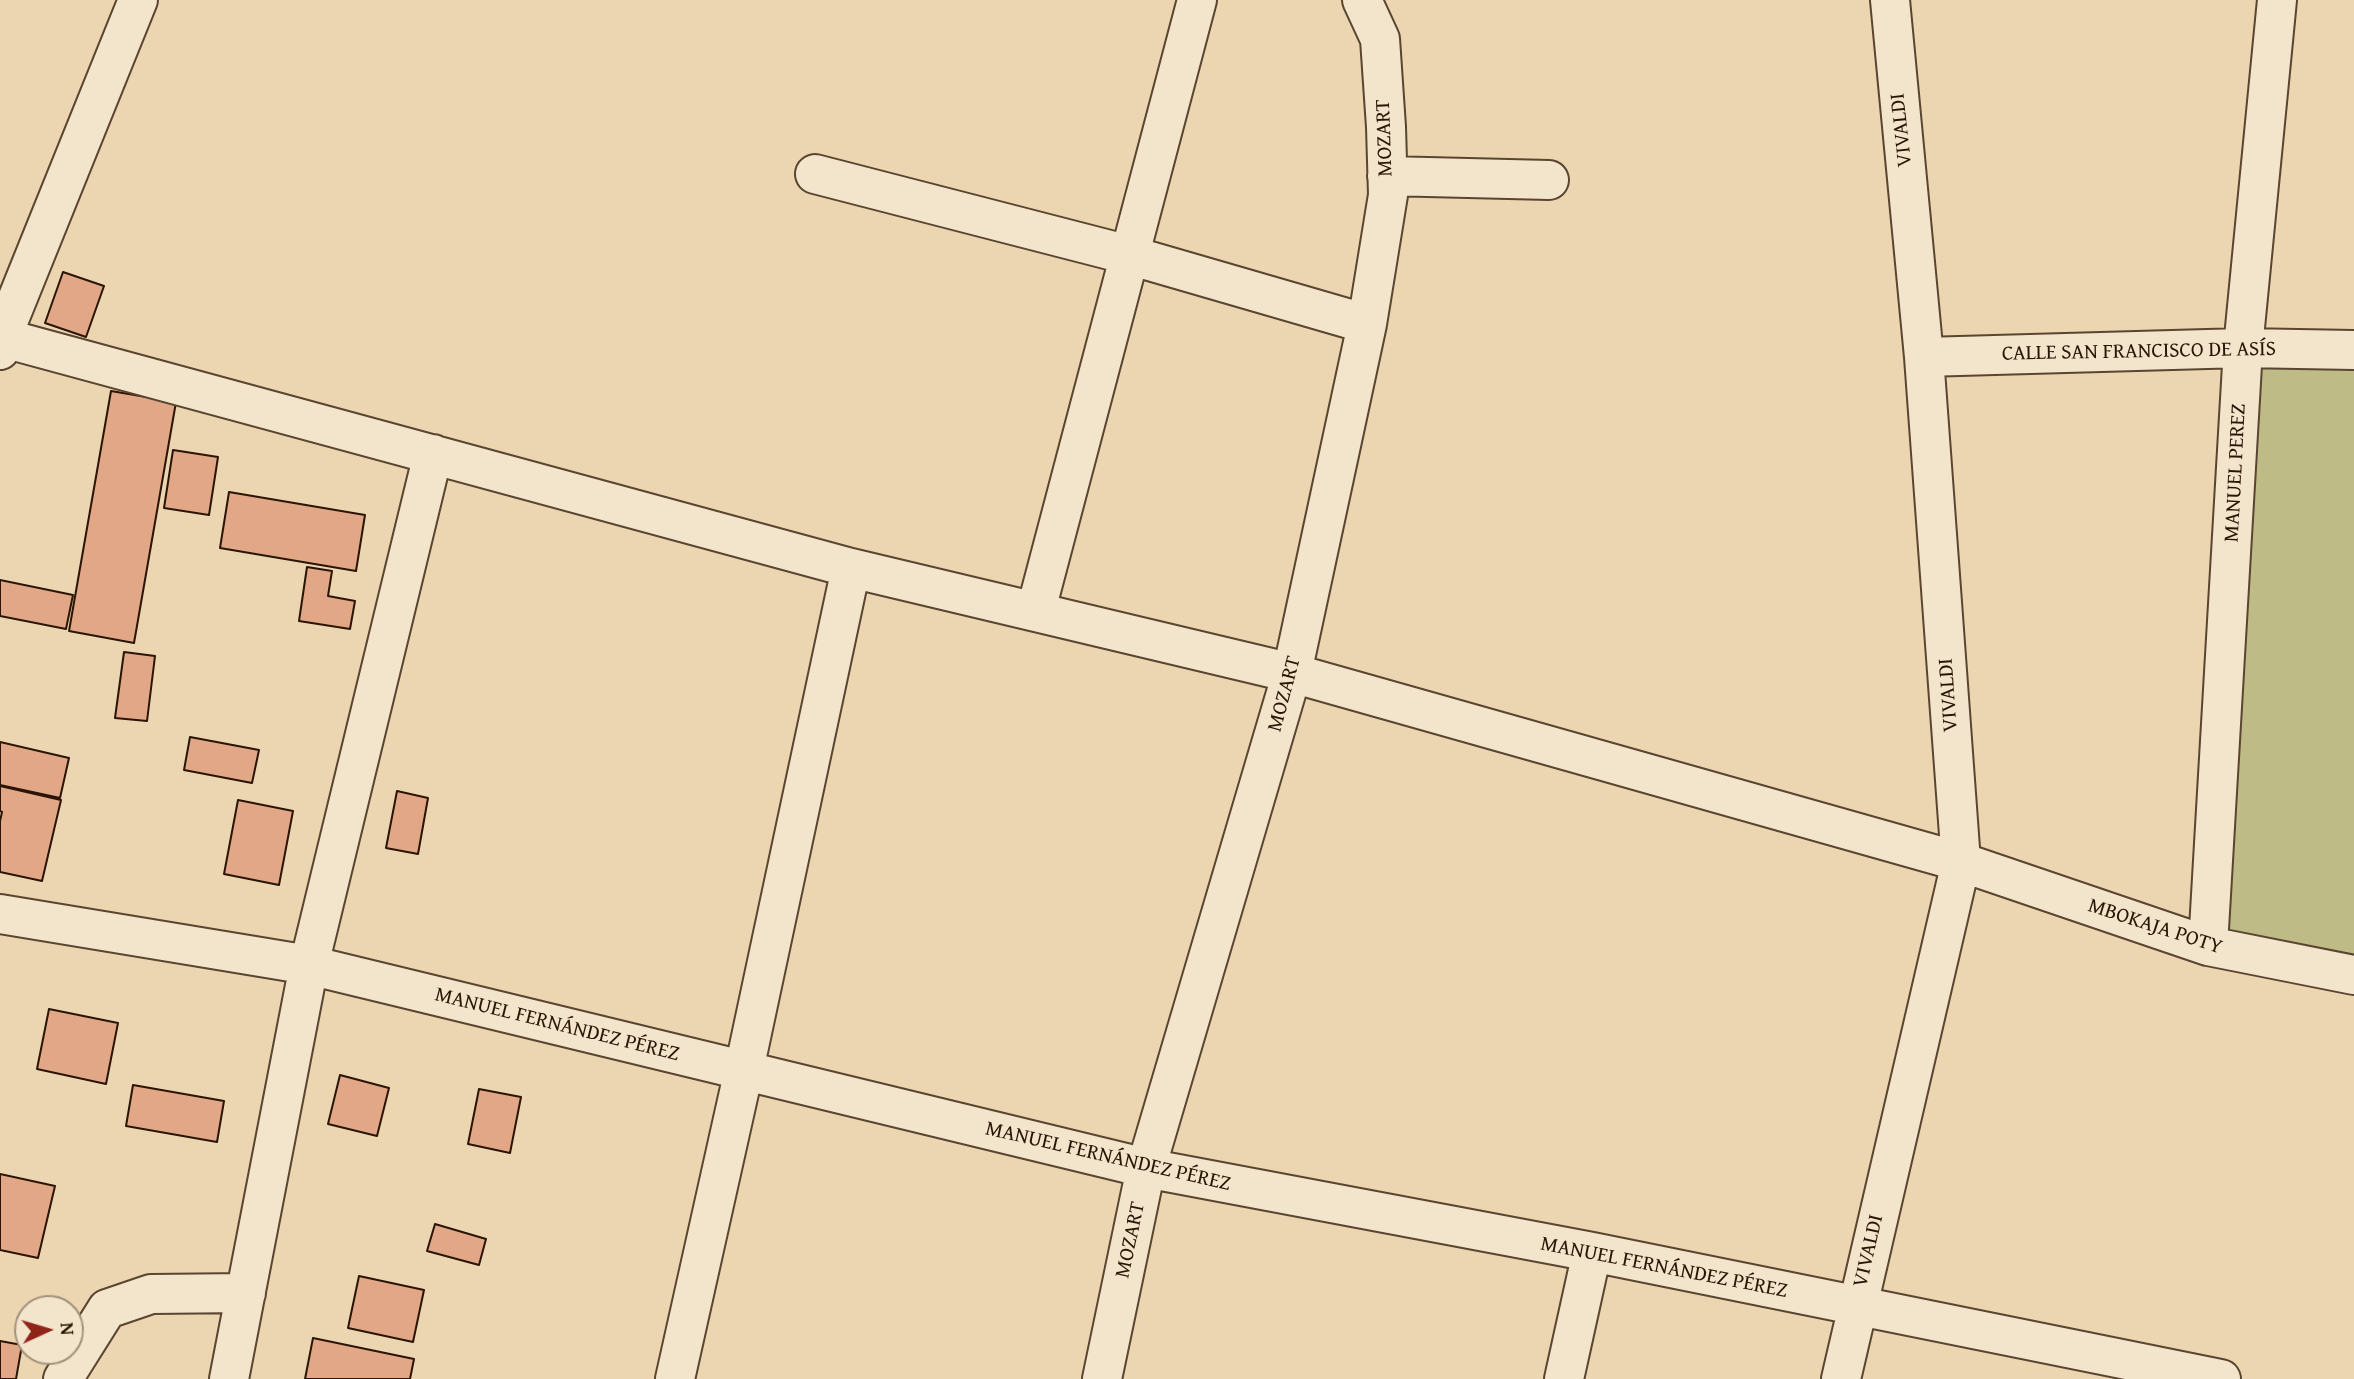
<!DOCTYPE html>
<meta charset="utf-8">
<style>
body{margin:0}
#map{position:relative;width:2354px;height:1379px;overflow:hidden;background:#ecd5b1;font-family:"Gentium Book Plus",serif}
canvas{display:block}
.north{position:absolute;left:14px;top:1295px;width:70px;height:70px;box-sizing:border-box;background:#f3e4cc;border:2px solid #a3917c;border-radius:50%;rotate:86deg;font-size:19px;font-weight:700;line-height:28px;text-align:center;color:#2a1505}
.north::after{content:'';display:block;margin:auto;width:24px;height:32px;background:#8f2418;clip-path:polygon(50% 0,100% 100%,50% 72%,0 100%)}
</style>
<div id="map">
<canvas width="2354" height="1379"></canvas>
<div class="north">N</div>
</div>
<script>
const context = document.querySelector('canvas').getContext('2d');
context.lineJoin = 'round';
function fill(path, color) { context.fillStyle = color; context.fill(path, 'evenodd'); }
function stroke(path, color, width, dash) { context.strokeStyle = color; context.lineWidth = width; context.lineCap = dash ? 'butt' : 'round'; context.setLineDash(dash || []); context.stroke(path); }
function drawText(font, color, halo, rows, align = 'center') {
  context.font = font + ' "Gentium Book Plus",serif'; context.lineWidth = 5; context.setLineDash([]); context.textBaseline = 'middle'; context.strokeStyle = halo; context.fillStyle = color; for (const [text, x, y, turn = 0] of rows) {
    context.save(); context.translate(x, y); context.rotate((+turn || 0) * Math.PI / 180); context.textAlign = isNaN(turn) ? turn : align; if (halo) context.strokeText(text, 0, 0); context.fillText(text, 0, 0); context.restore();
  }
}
const green = new Path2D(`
 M2354 361V975L2208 946 2245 366Z`);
const building = new Path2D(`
 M63 272 104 286 86 337 45 323Z
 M111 391 176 402 134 643 69 631Z
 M173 450 218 457 209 515 164 508Z
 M229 492 365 515 356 571 220 548Z
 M307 567 332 571 328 596 355 601 350 629 299 621Z
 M0 580 73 595 66 629 0 616Z
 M124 652 155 656 147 721 115 718Z
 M190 737 259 750 252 783 184 770Z
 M0 742 69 758 60 798 0 785Z
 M0 786 61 800 42 881 0 872V821L2 812 0 811Z
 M397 791 428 798 418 854 386 848Z
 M238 800 293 811 279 885 224 874Z
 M49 1009 118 1023 106 1084 37 1069Z
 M340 1075 389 1088 377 1136 328 1124Z
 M133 1085 224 1101 217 1142 126 1126Z
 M479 1089 521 1097 510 1153 468 1144Z
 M0 1174 55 1186 38 1258 0 1250Z
 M435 1224 486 1239 479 1265 427 1251Z
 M359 1276 424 1290 413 1342 348 1328Z
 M313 1338 414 1359 410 1379H305Z
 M0 1341 22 1345 16 1379H0Z`);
const minor = new Path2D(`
 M815 174 1129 255 1367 324
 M1387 176 1549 180
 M0 337 851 568 1292 673 1961 862 2208 946 2354 975
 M0 350 2 337 138 0
 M1924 357 2243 348 2354 350
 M1036 610 1197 0
 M0 914 309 965 1146 1168 1592 1252 2221 1379
 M2208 946 2243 348 2277 0
 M63 1379 107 1309 151 1294 246 1293
 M229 1379 309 965 433 454
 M675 1379 744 1070 851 568
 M1102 1379 1146 1168 1292 673 1367 324 1388 195 1386 127 1380 39 1362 0
 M1564 1379 1592 1252
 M1841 1379 1961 862 1924 357 1890 0`);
const streetNames = [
 ["VIVALDI",1902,130,-96],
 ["MOZART",1385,138,-92],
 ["CALLE SAN FRANCISCO DE ASÍS",2139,352,-1],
 ["MANUEL PEREZ",2236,473,-87],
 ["MOZART",1285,694,-75],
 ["VIVALDI",1949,695,-94],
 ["MBOKAJA POTY",2155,927,18],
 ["MANUEL FERNÁNDEZ PÉREZ",557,1025,14],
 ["MANUEL FERNÁNDEZ PÉREZ",1108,1157,13],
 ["MOZART",1131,1240,-78],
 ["VIVALDI",1869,1251,-77],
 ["MANUEL FERNÁNDEZ PÉREZ",1664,1268,11]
];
fill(green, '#bfbb86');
fill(building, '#e1a786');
stroke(building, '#2a1505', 2);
stroke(minor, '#5a4530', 42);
stroke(minor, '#f3e4cc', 38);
drawText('21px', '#2a1505', '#f3e4cc', streetNames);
</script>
